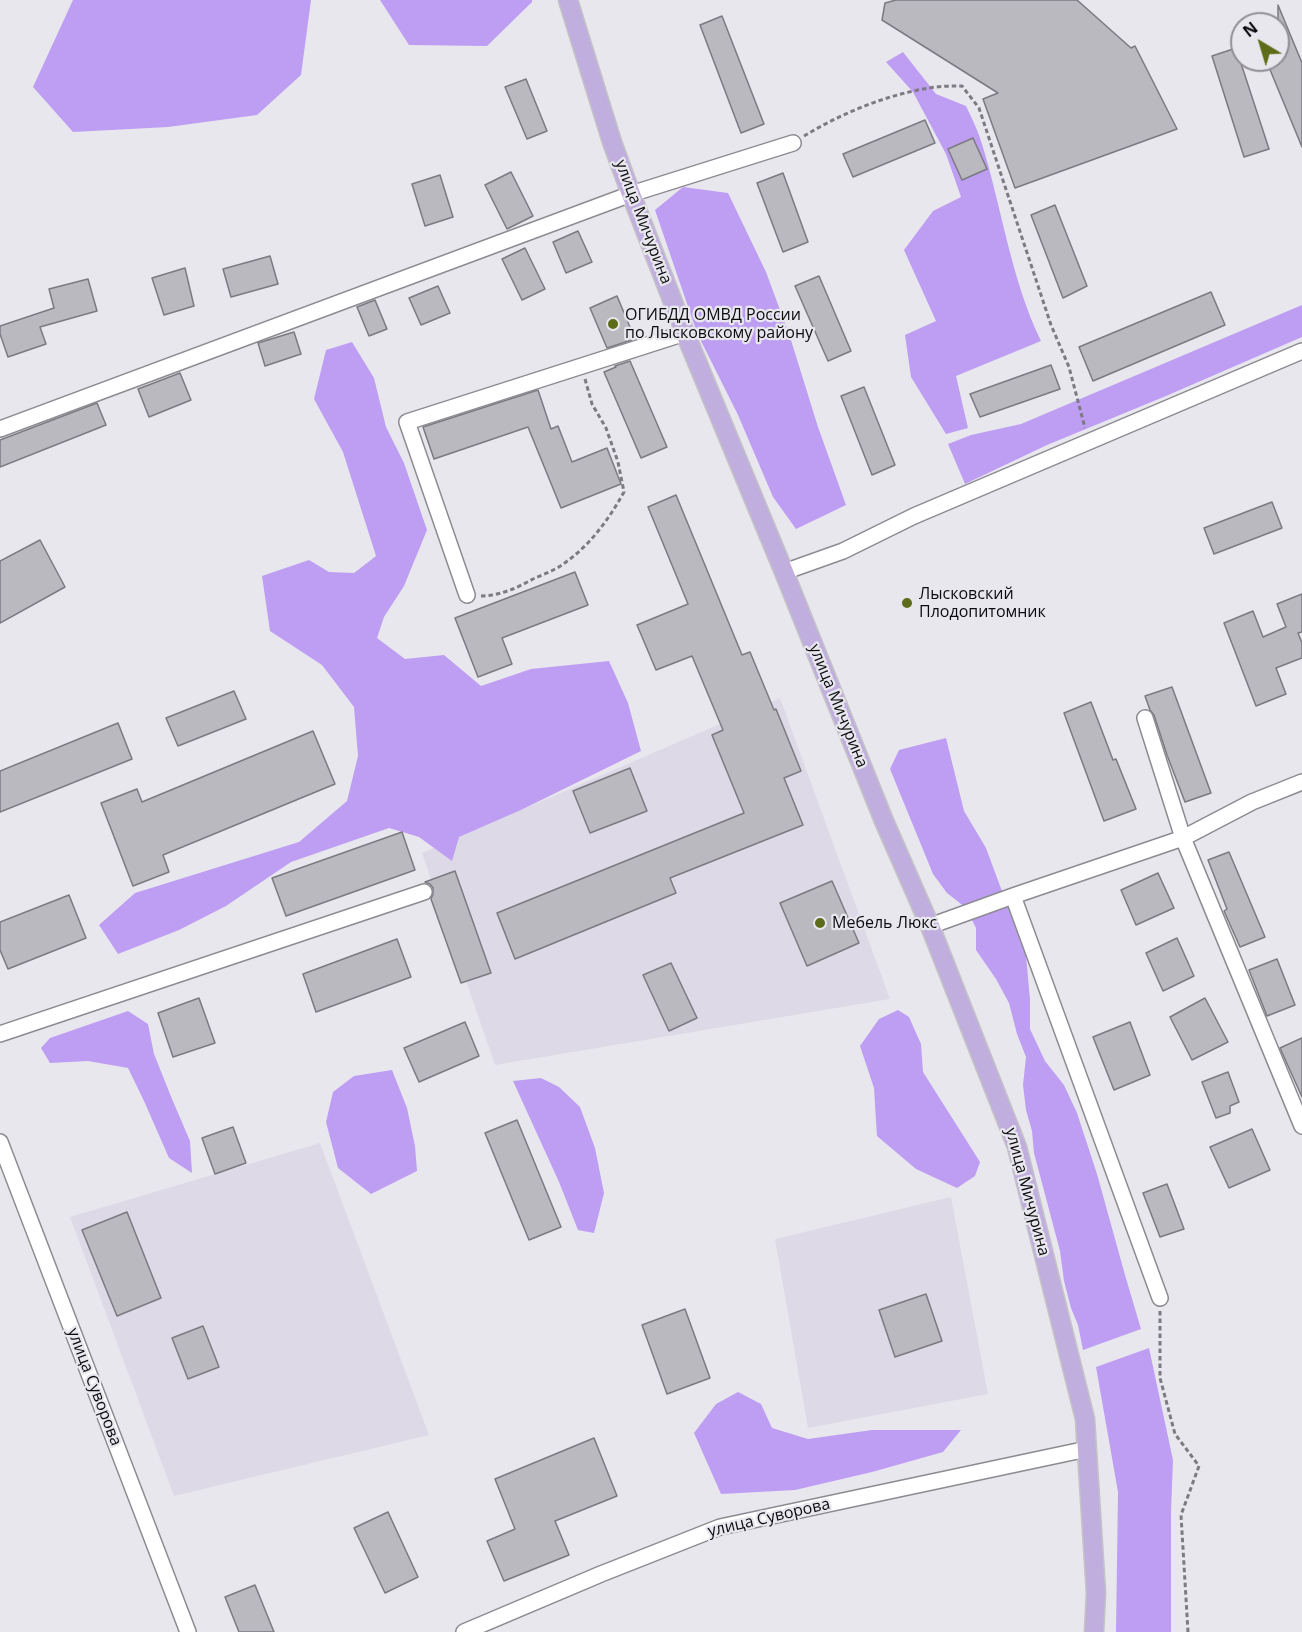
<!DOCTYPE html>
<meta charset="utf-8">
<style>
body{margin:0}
#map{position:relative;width:1302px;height:1632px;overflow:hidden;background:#e9e7ee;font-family:"Open Sans",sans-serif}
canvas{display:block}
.north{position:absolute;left:1230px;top:12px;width:60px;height:60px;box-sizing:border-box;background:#e9e7ee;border:2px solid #918f94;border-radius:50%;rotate:322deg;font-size:16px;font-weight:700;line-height:24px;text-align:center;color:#0c0b0e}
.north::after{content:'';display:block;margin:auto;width:21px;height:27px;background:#5c6c18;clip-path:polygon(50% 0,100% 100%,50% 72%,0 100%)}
</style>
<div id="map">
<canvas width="1302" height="1632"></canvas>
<div class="north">N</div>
</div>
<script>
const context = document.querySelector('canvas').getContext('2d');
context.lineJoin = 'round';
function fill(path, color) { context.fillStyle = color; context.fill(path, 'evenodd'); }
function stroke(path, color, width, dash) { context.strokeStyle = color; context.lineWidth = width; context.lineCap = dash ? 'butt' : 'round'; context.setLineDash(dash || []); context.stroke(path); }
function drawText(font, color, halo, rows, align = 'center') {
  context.font = font + ' "Open Sans",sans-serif'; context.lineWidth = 4.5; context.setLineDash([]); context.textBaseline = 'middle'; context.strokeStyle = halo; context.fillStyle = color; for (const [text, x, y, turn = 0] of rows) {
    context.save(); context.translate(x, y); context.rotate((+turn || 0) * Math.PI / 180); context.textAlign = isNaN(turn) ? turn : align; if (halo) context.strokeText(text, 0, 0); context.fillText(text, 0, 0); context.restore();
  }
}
const built = new Path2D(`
 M780 698 890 999 495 1065 422 853Z
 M320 1143 429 1435 174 1496 70 1217Z
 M951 1197 988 1394 808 1428 775 1239Z`);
const forest = new Path2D(`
 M73 0H311L301 75 257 115 168 127 73 132 33 87Z
 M380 0H532V2L487 46 409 45Z
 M903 52 936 94 966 106C972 118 978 131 982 144 1002 209 1011 279 1041 341L956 376 968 428 946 434 911 377 905 335 936 321 904 250 933 211 961 197 946 154 913 92 886 62Z
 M683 187 728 193 766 272 790 337 818 427 846 505 796 529 773 497 738 415 697 333 655 210Z
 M1302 305V337L1166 396 1047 445 965 484 948 444 971 435 1021 424Z
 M352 342 374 378 386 427 404 463 427 530 404 586 384 617 377 638 405 659 444 655 481 686 531 669 609 661 628 703 641 751 521 810 459 837 452 861 419 837 389 828 291 862 226 906 179 930 118 954 99 925 135 893 299 842 347 801 358 756 354 707 322 665 270 631 262 576 309 560 329 572 354 573 376 556 343 452 314 399 326 350Z
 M946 738 964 811 986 848 1026 956 1030 999V1029L1045 1061 1064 1085 1077 1113 1097 1174 1125 1275 1141 1329 1083 1350 1078 1325 1071 1308 1064 1281 1060 1251 1034 1153 1032 1131 1026 1110 1023 1085 1026 1057 1017 1034 1009 1003 996 979 976 950V928L966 908 947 893 933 874 890 769 899 750Z
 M898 1010 909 1017 921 1044 923 1072 980 1162 975 1176 957 1188 916 1169 877 1136 874 1088 860 1046 879 1019Z
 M128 1011 148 1024 154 1054 172 1099 190 1141 192 1173 169 1158 144 1101 128 1068 88 1061 50 1063 41 1048 50 1038Z
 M392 1070 407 1108 415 1146 417 1171 371 1194 338 1168 326 1122 333 1092 354 1076Z
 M541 1078 559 1087 580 1107 595 1148 604 1193 594 1233 578 1230 559 1182 513 1081Z
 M1149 1348 1173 1460 1171 1512V1632H1116L1118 1492 1096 1367Z
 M738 1392 761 1404 772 1428 808 1439 872 1430H961L943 1452 872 1472 795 1490 721 1494 694 1433 716 1404Z`);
const building = new Path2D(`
 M896 0H1077L1131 48 1135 46 1177 129 1015 188 983 99 998 93 882 20 885 3Z
 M1278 5 1302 63V147L1266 60H1278Z
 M722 16 764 124 741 133 700 25Z
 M1236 48 1269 149 1244 157 1212 56Z
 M526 79 547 131 527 139 505 87Z
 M925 120 935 143 853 177 843 154Z
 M973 138 987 169 962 180 948 149Z
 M511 172 533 216 507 229 485 185Z
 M783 173 808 242 783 252 757 183Z
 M440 175 453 217 425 226 412 184Z
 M1055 205 1087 286 1063 298 1031 215Z
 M578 231 592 262 566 273 553 242Z
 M525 248 545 289 522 300 502 259Z
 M270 256 278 284 231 297 223 269Z
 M185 268 194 306 164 315 152 278Z
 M819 276 851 351 828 361 795 286Z
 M88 279 97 311 40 327 46 344 8 357 0 334V326L54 308 49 289Z
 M438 286 450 313 421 325 409 298Z
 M1211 292 1225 325 1093 381 1079 347Z
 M617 296 635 339 607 348 590 308Z
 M375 300 387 329 369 336 357 307Z
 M294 332 301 354 265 366 258 343Z
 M630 361 667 447 641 458 604 372 616 367 615 366Z
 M1051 365 1060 389 980 417 970 394Z
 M180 373 191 400 149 417 138 389Z
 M864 387 895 465 872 475 841 396Z
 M538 390 551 429 558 426 572 462 607 448 621 484 561 508 528 427 434 459 423 427Z
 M97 403 106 425 0 467V440Z
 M676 495 742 655 750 652 774 710 776 709 801 771 784 778 803 825 670 878 676 893 515 959 497 913 744 813 712 735 723 730 692 656 656 670 637 625 688 604 648 507Z
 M1272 502 1282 528 1214 554 1204 528Z
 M40 540 65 587 0 623V561Z
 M575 572 588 605 502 638 512 664 478 677 455 618Z
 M1302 594V632L1298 633 1302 643V658L1276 668 1286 694 1256 706 1224 623 1253 611 1263 637 1286 627 1277 604Z
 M1172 687 1211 793 1185 802 1167 755 1154 715 1150 710 1145 696Z
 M234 691 246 719 178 746 166 718Z
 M1091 702 1113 760 1116 759 1136 809 1104 821 1064 713Z
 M118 723 132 759 0 812V771Z
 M313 731 335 784 163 855 169 872 133 886 101 803 137 789 142 802Z
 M630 768 647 811 590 833 573 791Z
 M402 832 415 870 286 916 272 878Z
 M1229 852 1265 937 1240 947 1224 911 1227 909 1208 860Z
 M455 871 491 973 461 983 431 899 433 894V888L430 884 425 882Z
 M1158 873 1174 908 1136 925 1121 890Z
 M832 881 859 943 807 966 780 903Z
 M69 895 86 938 8 969 0 950V922Z
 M1177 938 1194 976 1163 991 1146 953Z
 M397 939 411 977 316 1012 303 974Z
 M1277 959 1295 1005 1267 1016 1249 970Z
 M671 963 697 1018 669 1031 643 975Z
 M199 998 215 1043 173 1057 158 1013Z
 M1205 998 1228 1042 1192 1060 1170 1017Z
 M465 1022 479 1056 419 1082 404 1048Z
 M1130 1022 1150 1075 1114 1090 1093 1037Z
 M1302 1038V1097L1280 1048Z
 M1228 1072 1239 1102 1230 1106V1113L1216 1118 1202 1082Z
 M517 1120 561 1227 529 1240 485 1133Z
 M233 1127 246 1163 215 1174 202 1138Z
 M1252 1129 1270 1170 1229 1188 1210 1147Z
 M1167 1184 1184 1229 1160 1237 1143 1193Z
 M127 1212 161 1298 117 1316 82 1230Z
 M926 1294 942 1341 895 1357 879 1310Z
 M685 1309 710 1378 667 1394 642 1325Z
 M203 1326 219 1367 188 1379 172 1338Z
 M594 1438 617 1496 555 1521 569 1555 504 1581 487 1541 515 1529 495 1479Z
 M388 1512 418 1577 385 1593 354 1528Z
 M255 1585 274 1632H239L225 1597Z`);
const path = new Path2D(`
 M804 136C842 113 886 95 929 88 940 86 951 86 962 86L979 108 1051 325 1069 367 1085 428
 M481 596C499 596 517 588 533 579 544 574 556 570 566 562 591 544 609 519 624 492L618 462 606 428 592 404 585 379
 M1160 1311V1378L1175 1434 1199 1466 1181 1515 1188 1632`);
const minor = new Path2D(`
 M0 429 631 194 793 143
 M784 572 843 551 914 516 1302 351
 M467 595 407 422 685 333
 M1145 718 1183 838 1302 1126
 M1013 896 1160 1298
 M930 926 1013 896 1183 838 1252 802 1302 782
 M0 1034 424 892
 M0 1142 188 1632
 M464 1632 601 1574 720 1527 1087 1449`);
const major = new Path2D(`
 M568 0 612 142 631 194 685 333 784 572 884 821 930 926 1017 1147 1085 1419 1096 1593 1094 1632`);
const markers = [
 [613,324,6,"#5c6c18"],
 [907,603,6,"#5c6c18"],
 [820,923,6,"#5c6c18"]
];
const streetNames = [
 ["улица Мичурина",643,222,69],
 ["улица Мичурина",838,706,68],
 ["улица Мичурина",1027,1192,75],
 ["улица Суворова",94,1387,69],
 ["улица Суворова",769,1518,-13]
];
const poiNames = [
 ["ОГИБДД ОМВД России",625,315],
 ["по Лысковскому району",625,333],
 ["Лысковский",919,594],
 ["Плодопитомник",919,612],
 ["Мебель Люкс",832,923]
];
fill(built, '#ddd9e7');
fill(forest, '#bd9ef3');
fill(building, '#bbb9c0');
stroke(building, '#7c7a81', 1.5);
stroke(minor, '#8d8b91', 18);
stroke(major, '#c5c4c5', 21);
stroke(path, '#7d7b81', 3, [4.5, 3]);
stroke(minor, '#fff', 15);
stroke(major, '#c0aedf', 18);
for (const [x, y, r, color] of markers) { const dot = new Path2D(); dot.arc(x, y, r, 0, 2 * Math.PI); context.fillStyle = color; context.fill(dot); stroke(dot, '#e9e7ee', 2); }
drawText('16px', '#0c0b0e', '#e9e7ee', streetNames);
drawText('16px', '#0c0b0e', '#e9e7ee', poiNames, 'left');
</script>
